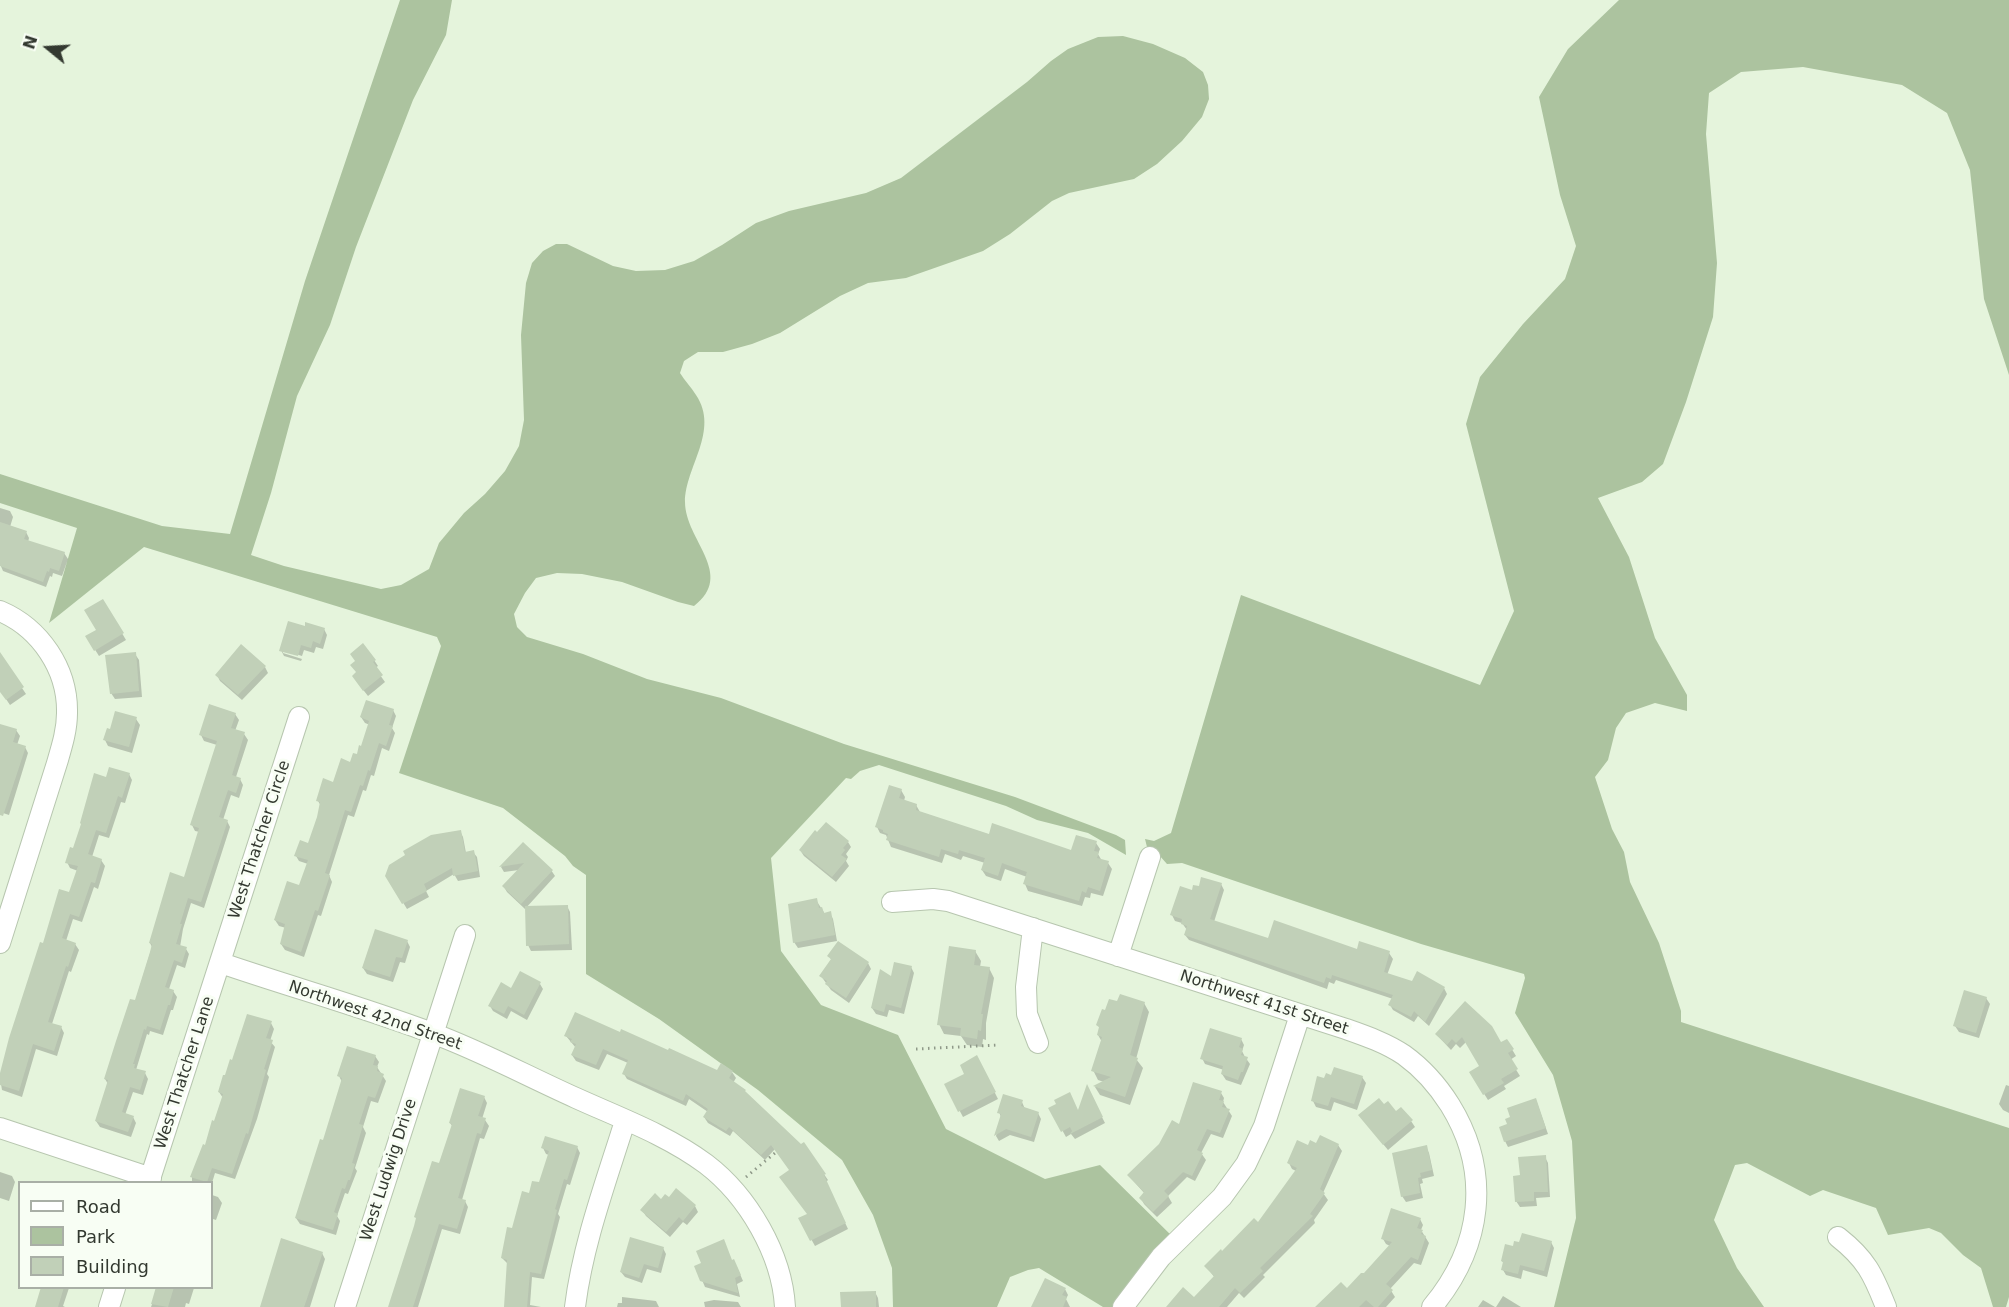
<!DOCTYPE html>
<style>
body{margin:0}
#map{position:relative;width:2009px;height:1307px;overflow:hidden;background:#e5f4dc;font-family:"DejaVu Sans",sans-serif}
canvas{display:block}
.legend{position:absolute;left:18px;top:1181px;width:195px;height:108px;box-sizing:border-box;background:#f8fef4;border:2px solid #a9afa6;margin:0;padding:8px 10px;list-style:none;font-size:18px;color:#333930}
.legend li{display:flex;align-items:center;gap:12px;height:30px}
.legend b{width:30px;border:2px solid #a9afa6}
.north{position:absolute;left:18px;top:18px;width:60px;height:60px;-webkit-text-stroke:4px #f8fef4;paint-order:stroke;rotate:288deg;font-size:16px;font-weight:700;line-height:24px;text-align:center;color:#333930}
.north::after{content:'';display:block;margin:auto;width:21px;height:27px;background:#333930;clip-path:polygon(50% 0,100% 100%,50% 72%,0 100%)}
</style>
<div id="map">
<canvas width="2009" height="1307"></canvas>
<ul class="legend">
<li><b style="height:8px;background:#fff"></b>Road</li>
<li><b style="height:16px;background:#acc39f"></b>Park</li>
<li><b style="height:16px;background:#c1d0b8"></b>Building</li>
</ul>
<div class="north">N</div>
</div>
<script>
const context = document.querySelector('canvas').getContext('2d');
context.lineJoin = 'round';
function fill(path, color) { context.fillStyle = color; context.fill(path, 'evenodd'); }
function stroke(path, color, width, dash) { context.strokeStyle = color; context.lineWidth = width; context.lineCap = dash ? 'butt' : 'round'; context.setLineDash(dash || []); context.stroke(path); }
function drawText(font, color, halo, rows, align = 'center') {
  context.font = font + ' "DejaVu Sans",sans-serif'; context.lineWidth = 6; context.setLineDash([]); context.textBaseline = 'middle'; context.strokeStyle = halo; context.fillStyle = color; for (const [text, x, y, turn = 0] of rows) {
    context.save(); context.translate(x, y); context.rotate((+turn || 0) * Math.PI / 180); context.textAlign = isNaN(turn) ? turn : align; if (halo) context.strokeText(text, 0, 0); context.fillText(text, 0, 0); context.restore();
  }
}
const green = new Path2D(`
 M400 0H452L446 35 413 100 356 247 330 325 297 396 271 493 251 555 284 566 381 589 401 585 429 569 439 543 464 513 485 494 505 471 519 446 524 420 521 335 526 283 532 263 543 251 556 244H567L613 266 636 271 665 270 694 261 722 245 756 223 789 211 866 193 901 178 1027 82 1051 61 1068 49 1098 37 1123 36 1153 44 1185 58 1203 72 1208 85 1209 99 1202 117 1182 141 1157 164 1134 179 1069 193 1052 201 1010 234 983 251 906 278 868 283 840 296 780 333 752 344 723 352H698L684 361 680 373C685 381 691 387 696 395 720 431 685 467 685 502 685 540 736 574 694 606L678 602 622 582 582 574 557 573 536 578 525 593 514 614 517 627 527 637 583 654 647 679 721 698 844 744 1015 797 1116 835 1125 840 1126 855 1088 833 1037 820 1006 806 879 765 860 771 851 779 846 778 771 858 781 951 821 1005 898 1035 946 1129 1045 1179 1100 1165 1177 1241 1123 1307H1103L1039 1268 1028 1270 1010 1277 997 1307H893L892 1268 873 1215 842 1160 758 1090 659 1019 586 974V875L573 866 565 856 503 808 399 773 441 646 437 637 144 547 49 623 77 528 0 503V474L162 526 230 534 305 281Z
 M1619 0H2009V375L1984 299 1970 170 1947 113 1902 85 1803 67 1741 72 1709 93 1706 134 1717 263 1713 317 1686 402 1663 464 1642 482 1598 498 1629 557 1655 638 1687 695V711L1655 703 1626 713 1616 728 1608 760 1595 777 1612 829 1624 852 1630 882 1659 943 1681 1011V1022L2009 1128V1297L2006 1307H1993L1981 1268 1963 1255 1941 1233 1929 1228 1888 1235 1876 1208 1823 1190 1810 1196 1747 1163 1735 1165 1714 1220 1737 1268 1764 1307H1554L1576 1218 1572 1141 1553 1075 1515 1013 1525 978 1524 974 1421 944 1182 863 1167 864 1159 855 1148 851 1145 839 1154 841 1171 833 1241 595 1480 685 1514 611 1466 424 1480 377 1523 324 1565 279 1576 246 1560 195 1539 97 1568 49Z`);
const shadow = new Path2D(`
 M0 508 10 511 13 517 10 527 26 532 29 538 28 542 64 553 68 559 62 576 53 573 52 577 50 576 46 587 3 571 0 564Z
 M103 601 126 640 99 656 87 637 98 631Z
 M306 628 324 629 327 635 323 649 316 647 314 653 304 650 302 656 283 650V653L302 659 301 661 284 656 281 650Z
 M135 654 139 660 142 697 115 699 111 693Z
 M0 655 26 694 10 705 0 690Z
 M374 660 378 666 375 668 385 682 368 696 357 682V673Z
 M265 667 268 673 242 700 220 681 217 675Z
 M393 710 396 716 392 728 395 733 389 751 382 748 374 776 371 775 366 791 363 790 354 817 348 815 329 875 332 882 321 916 318 915 304 957 285 950 281 944 286 928 279 926 275 920 300 887 308 864 299 861 296 856 309 844 321 806 318 801 351 763 362 748 370 725 365 723 361 717Z
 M235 714 239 720 235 731 244 734 248 740 236 777 240 779 243 785 239 798 231 795 223 820 227 821 230 827 204 908 191 903 183 929 180 947 186 949 189 954 185 968 177 965 169 989 173 991 177 997 173 1010H171L163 1035 150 1031 149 1035 147 1034 136 1070 145 1073 148 1079 143 1095 133 1092 125 1115 133 1117 136 1123 131 1137 100 1127 96 1121 108 1084 105 1079 135 1002 152 947 150 943 185 879 200 832 195 831 192 825 217 745 204 741 201 735Z
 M136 719 140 725 132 753 108 746 105 740Z
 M0 725 16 730 20 736 17 745 25 747 28 753 9 815 0 812Z
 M129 774 132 780 125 803 121 802 109 838 99 835 92 857 101 860 105 866 98 889 94 887 82 922 73 919 66 941 75 944 79 950 71 972 69 971 52 1024 61 1027 64 1033 57 1056 36 1049 22 1097 2 1090 0 1078 44 945 70 894 78 871 70 868 67 862 107 778Z
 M901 790 905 797 904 801 916 805 920 812 990 835 1072 852 1096 843 1100 849 1098 854 1102 861 1108 863 1112 869 1103 896 1091 893 1090 898 1085 897 1082 906 1028 891 1025 884 1027 877 1005 869 1001 881 986 876 982 870 985 863 963 856 961 860 945 854 942 863 891 847 886 835 880 833 877 827Z
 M460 831 463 837 466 853 473 852 477 857 480 877 458 881 454 874 426 891 429 897 407 909 387 876Z
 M848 842 851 847 846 854 848 857 846 861 849 866 836 882 804 856 800 850Z
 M523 844 551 870 555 876 525 909 507 892 504 887 519 870 504 872 501 867Z
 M1221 884 1224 890 1214 922 1269 940 1389 953 1393 959 1387 975 1412 983 1444 988 1447 994 1429 1026 1418 1016 1414 1022 1393 1010 1390 1005 1393 999 1336 980 1334 984 1329 982 1327 989 1189 940 1185 935 1187 930 1182 923 1175 921 1172 915 1193 891Z
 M816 900 825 914 830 913 833 919 837 941 798 948 794 942Z
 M567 906 570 912 572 950 531 951 528 945Z
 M407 941 410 947 405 963 400 962 393 982 367 974 363 968Z
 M975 951 981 961 980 967 989 968 994 978 986 1023V1040L983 1039 982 1047 967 1045 961 1036 944 1034 939 1024Z
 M829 956 868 963 871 969 849 1003 831 990 821 976 832 961Z
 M911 967 914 973 904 1014 889 1010 887 1017 876 1014 872 1008 892 979Z
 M540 984 543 989 527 1020 511 1011 507 1019 493 1011 490 1006 512 990Z
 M1986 998 1990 1004 1979 1038 1959 1032 1955 1026Z
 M1144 1003 1149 1012 1136 1059 1143 1068 1130 1105 1100 1095 1095 1087 1104 1082 1098 1080 1093 1070 1102 1042 1098 1035 1100 1029 1098 1025Z
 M271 1023 274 1029 270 1041 275 1047 267 1074 269 1077 257 1119 235 1179 215 1173 212 1183 192 1182V1176L206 1147 223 1098 219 1092 233 1061Z
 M1491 1027 1501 1044 1507 1041 1516 1056 1510 1060 1520 1076 1504 1086 1506 1089 1488 1100 1471 1073 1481 1066 1466 1042 1460 1048 1456 1044 1451 1050 1436 1034Z
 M620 1034 717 1072H732L736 1078 733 1083 800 1146 803 1144 828 1180 826 1182 848 1229 815 1246 800 1219 808 1215 791 1171 775 1149 765 1160 733 1131 730 1136 708 1123 704 1117 708 1112 689 1099 686 1106 627 1079 624 1074 628 1063 607 1054 599 1070 576 1061 572 1055 576 1048 566 1036Z
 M1241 1039 1244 1045 1242 1051 1245 1057 1250 1064 1241 1085 1226 1080 1222 1074 1224 1070 1205 1064 1202 1058Z
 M375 1056 379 1062 377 1067 386 1081 378 1103 371 1101 363 1127 366 1133 355 1168 357 1171 348 1194 345 1193 337 1216 340 1221 336 1235 300 1224 296 1218 324 1142 342 1082 339 1076Z
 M977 1057 998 1099 963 1117 946 1085 966 1075Z
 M1362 1077 1366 1083 1357 1110 1334 1102 1331 1111 1316 1107 1313 1101Z
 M2006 1085 2009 1086V1113L2003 1110 1999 1104Z
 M1087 1088 1105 1123 1075 1139 1071 1134 1066 1137 1050 1108 1058 1104 1079 1113Z
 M1221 1093 1224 1098 1223 1102 1232 1116 1223 1138 1211 1134 1201 1153 1206 1160 1195 1181 1187 1177 1168 1196 1172 1203 1157 1217 1144 1204 1141 1198 1145 1194 1129 1176 1180 1126Z
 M484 1097 487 1103 482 1119 485 1120 489 1126 484 1139 480 1138 462 1200 465 1201 468 1207 460 1234 442 1229 418 1307H390L453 1127 450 1123Z
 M1536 1100 1548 1134 1508 1147 1505 1141 1508 1125Z
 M1022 1102 1025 1109 1038 1113 1041 1119 1034 1142 1010 1135 999 1141 996 1136 1001 1117 999 1112Z
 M1384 1106 1411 1121 1415 1127 1388 1150 1364 1121Z
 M1317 1145H1338L1342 1151 1323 1193 1328 1200 1314 1220 1315 1223 1263 1275 1265 1277 1244 1298 1239 1293 1227 1307H1174L1194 1299 1215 1278 1206 1266 1258 1225 1296 1171 1292 1169 1289 1163 1309 1147Z
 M577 1147 580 1153 570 1185 567 1184 558 1214 560 1217 544 1279 532 1277 530 1305 541 1307H505L508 1264 502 1258 513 1229 530 1195 540 1184 549 1155 546 1154 543 1148Z
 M1426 1147 1429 1153 1434 1176 1422 1179 1423 1183 1420 1184 1423 1198 1406 1202 1402 1196Z
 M1545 1157 1548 1163 1550 1197 1536 1198 1537 1206 1520 1207 1516 1201 1521 1177Z
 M0 1172 12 1176 15 1182 9 1201 0 1198Z
 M212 1195 218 1197 222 1203 216 1220 213 1219 212 1225Z
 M669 1199 695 1206 698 1212 687 1225 683 1222 670 1237 646 1216 642 1210 661 1201Z
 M1420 1219 1423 1225 1421 1230 1429 1243 1421 1265 1414 1263 1390 1289 1395 1297 1386 1307H1318L1347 1290 1364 1274 1390 1246 1386 1244 1383 1239Z
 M1551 1242 1554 1248 1547 1277 1523 1270 1521 1279 1506 1275 1503 1270 1504 1264 1502 1261 1514 1248Z
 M663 1248 666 1254 661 1273 647 1269 642 1283 625 1277 621 1272Z
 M322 1253 325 1259 310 1307H261Z
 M737 1267 743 1281 737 1284 740 1297 705 1287 702 1280Z
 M43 1288H69L63 1306 65 1307H36Z
 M158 1288H194L189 1304 186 1303 185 1307H151Z
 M1065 1289 1068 1295 1066 1299 1070 1307H1032Z
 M875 1292 878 1298 879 1307H841L842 1293Z
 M1503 1296 1521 1307H1496Z
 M622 1297 656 1301 659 1307H617L618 1303H622Z
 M714 1300 738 1302 741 1307H705L704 1302Z
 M1483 1300 1495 1307H1478Z`);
const building = new Path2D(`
 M0 522 27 531 24 539 65 552 59 571 50 568 49 572 47 571 43 582 0 566Z
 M103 599 124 633 94 651 85 636 96 630 84 610Z
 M288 621 305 626V622L325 628 320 644 313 641 311 648 301 645 298 656 279 651Z
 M363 643 376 660 373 662 383 675 363 691 352 676 356 672 350 665 355 661 350 654Z
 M241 644 266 666 238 695 215 675Z
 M0 652 24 687 6 700 0 692Z
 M136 652 139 691 110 694 105 655Z
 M366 700 394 709 389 725 393 726 386 746 379 743 370 771 368 770 363 786 360 785 351 812 345 810 325 873 330 875 318 911 315 910 301 952 280 944 285 924 274 920 287 881 299 885 308 860 294 856 300 840 308 843 317 817 320 802 316 801 323 778 333 782 341 758 350 762 353 753 357 754 359 745 361 746 369 721 360 717Z
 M209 704 236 713 231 728 245 732 232 775 241 778 236 793 228 790 219 817 228 820 201 902 188 898 180 924H182L176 944 187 947 182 963 174 960 165 987 174 990 170 1005H168L160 1030 147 1026 146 1030 144 1029 133 1064H135L134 1068 146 1071 140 1090 130 1087 122 1112 134 1116 128 1132 95 1121 108 1080 104 1079 116 1041 130 999 135 1000 150 952 152 944 149 943 170 872 184 877 199 828 190 825 217 741 199 735Z
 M115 711 137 717 129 747 103 740 107 728 110 729Z
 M0 724 17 729 13 742 26 746 3 816 0 815Z
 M109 767 130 773 122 798 118 796 106 833 96 830 88 854 102 859 95 883 91 882 79 917 70 914 62 938 76 943 68 967 66 966 48 1022 62 1026 54 1051 33 1044 19 1091 0 1085V1073L9 1038 40 942 43 943 59 889 69 892 78 866 65 863 70 847 73 848 81 824 80 823 94 773 106 777Z
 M889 785 902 789 899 798 917 804 916 810 989 834 992 823 1071 850 1076 835 1097 841 1094 851 1099 852 1097 858 1109 861 1100 891 1088 887 1086 893 1082 891 1079 901 1023 884 1027 872 1002 863 998 876 981 870 985 858 959 850 958 854 941 849 939 857 886 840 888 834 883 832V830L875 827Z
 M826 822 849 841 843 848 845 850 841 855 847 859 832 877 799 850 815 830 817 832Z
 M461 830 465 852 474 850 478 871 453 876 452 868 424 884 427 891 402 904 385 876 389 865 405 855 403 851 431 835Z
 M523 842 553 870 521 904 502 886 524 863 499 867Z
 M1201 877 1222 883 1210 919 1268 938 1274 920 1357 949 1359 941 1390 951 1384 972 1412 981 1417 971 1445 987 1425 1022 1414 1011 1411 1017 1388 1005 1393 995 1332 975 1331 979 1326 977 1324 983 1184 935 1187 926 1181 924 1182 919 1170 915 1180 886 1192 890 1193 885 1199 886Z
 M817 898 819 908 822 907 824 913 831 911 835 935 793 943 788 904Z
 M568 905 569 944 526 946 525 906Z
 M375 929 408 940 402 958 396 957 390 977 362 968Z
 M838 941 869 962 846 998 825 984 827 981 819 976 831 959 827 956Z
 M949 946 976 950 974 965 990 967 981 1014H983L981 1031 978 1030 977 1039 960 1036 961 1028 937 1025Z
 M894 962 912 966 901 1008 886 1004 884 1012 871 1008 880 969 891 976Z
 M520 971 541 982 524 1015 508 1006 504 1014 488 1006 501 982 511 988Z
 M1964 990 1987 997 1976 1033 1953 1026Z
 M1120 994 1145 1002 1130 1055 1138 1058 1125 1097 1093 1086 1111 1077 1091 1071 1102 1037 1097 1035 1099 1027 1096 1025 1102 1009 1105 1010 1109 999 1117 1001Z
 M1465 1001 1492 1026 1501 1042 1507 1039 1514 1049 1508 1053 1518 1069 1501 1079 1504 1083 1483 1095 1469 1072 1479 1066 1462 1037 1456 1043 1452 1039 1447 1045 1435 1034Z
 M575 1012 620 1032 621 1029 668 1050 669 1048 717 1070 721 1063 733 1071 729 1078 746 1090 745 1091 801 1144 804 1142 826 1174 824 1175 846 1223 810 1241 798 1218 807 1214 779 1177 789 1170 771 1145 761 1155 729 1127 726 1131 703 1117 708 1109 686 1094 683 1101 622 1074 628 1060 603 1049 596 1065 571 1055 576 1044 570 1042 572 1039 564 1036Z
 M247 1014 272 1021 266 1038 273 1040 264 1069 266 1070 248 1134 246 1133 232 1174 212 1168 207 1182 190 1177 203 1144 205 1145 212 1120 214 1121 223 1094 218 1092 223 1075H225L230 1059 232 1060Z
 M1210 1028 1242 1038 1239 1047 1243 1049 1241 1055 1248 1057 1243 1072H1241L1238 1080 1221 1074 1223 1066 1200 1059Z
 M347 1046 376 1055 373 1065 378 1066 377 1071 384 1074 375 1098 368 1096 359 1124 363 1125 352 1163 355 1164 350 1180H348L345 1189 342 1188 334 1212 338 1214 333 1230 295 1218 320 1139 323 1140 342 1078 337 1076Z
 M977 1055 996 1092 958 1112 944 1084 964 1074 960 1065Z
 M1334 1067 1363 1076 1354 1104 1331 1097 1328 1106 1311 1101 1317 1076 1324 1078 1326 1073 1331 1075Z
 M1193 1082 1222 1091 1219 1100 1224 1101 1222 1107 1230 1109 1220 1133 1207 1129 1197 1150 1203 1153 1192 1176 1183 1172 1164 1191 1169 1196 1153 1212 1139 1198 1144 1192 1127 1175 1159 1144 1172 1120 1179 1124Z
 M1087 1084 1103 1117 1070 1134 1072 1131 1070 1127 1061 1132 1048 1108 1056 1104 1054 1100 1070 1092 1078 1110Z
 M460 1088 485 1096 478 1116 486 1118 481 1134 477 1133 458 1198 466 1200 457 1229 439 1224 413 1307H388L414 1226 416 1218 414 1217 432 1161 439 1163 452 1124 449 1123Z
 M1003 1094 1023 1100 1021 1106 1039 1112 1031 1137 1006 1129 994 1136 1001 1114 997 1113Z
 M1379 1098 1384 1104 1388 1101 1396 1111 1401 1107 1413 1120 1383 1145 1358 1115Z
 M1536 1098 1546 1128 1504 1142 1499 1127 1507 1124 1505 1119 1510 1117 1507 1108Z
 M1320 1135 1339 1144 1320 1189 1325 1193 1310 1214 1313 1216 1260 1268 1263 1271 1240 1293 1235 1288 1219 1307H1166L1183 1287 1194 1297 1214 1276 1204 1266 1221 1249 1222 1251 1254 1218 1258 1222 1297 1168 1287 1163 1297 1140 1308 1145 1310 1140 1316 1143Z
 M545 1136 578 1146 567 1180 564 1179 555 1209 557 1210 541 1274 530 1272 527 1307H504L507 1260 501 1258 507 1227 512 1228 522 1191 529 1193 532 1181 539 1182 549 1151 541 1148Z
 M1427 1145 1432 1170 1420 1173 1421 1177 1418 1178 1420 1193 1401 1197 1392 1153Z
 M1546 1155 1548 1192H1534V1201L1515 1202 1513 1176 1520 1175 1518 1157Z
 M676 1188 696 1205 683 1221 679 1217 666 1232 640 1210 655 1193 661 1199 665 1194 669 1197Z
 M1391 1208 1421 1218 1417 1228 1423 1230 1421 1234 1426 1236 1418 1260 1411 1257 1386 1284 1393 1290 1378 1307H1374L1366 1300 1359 1307H1315L1341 1282 1347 1288 1361 1273H1364L1392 1242 1381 1239Z
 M1522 1233 1552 1241 1544 1271 1520 1265 1518 1274 1501 1270 1503 1262 1501 1261 1505 1244 1513 1246 1514 1241 1519 1242Z
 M630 1237 664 1247 658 1268 644 1264 639 1278 620 1272Z
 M281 1238 323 1252 304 1307H260Z
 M724 1239 732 1260 734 1259 741 1275 735 1278 738 1293 700 1281 694 1266 701 1263 696 1251Z
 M1045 1278 1066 1288 1062 1295 1067 1297 1063 1307H1031Z
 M41 1287H64L58 1307H35Z
 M156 1287H174L168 1307 151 1304Z
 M876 1291V1307H841L840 1292Z`);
const path = new Path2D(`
 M916 1049 998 1045
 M746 1177 775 1153`);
const minor = new Path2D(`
 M0 611C40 628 68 669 67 713 67 730 62 746 57 763L0 943
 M892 902 933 899 948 901 1346 1029C1366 1036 1386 1043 1404 1055 1422 1068 1438 1086 1450 1105 1492 1173 1482 1247 1432 1307
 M1033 928 1026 987 1027 1014 1038 1043
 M1118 956 1150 857
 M221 963C291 987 363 1007 432 1033 481 1051 529 1077 576 1098 620 1118 667 1135 706 1164 748 1196 782 1254 785 1307
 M0 1128 151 1178
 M149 1182 299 717
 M1838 1237C1866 1259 1873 1274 1886 1307
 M109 1307 115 1288
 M345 1307 465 935
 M575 1307C583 1243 606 1182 625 1121
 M1123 1307 1161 1257 1222 1197 1246 1164 1264 1126 1300 1015`);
const streetNames = [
 ["West Thatcher Circle",260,840,-72],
 ["Northwest 41st Street",1264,1003,18],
 ["Northwest 42nd Street",375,1016,19],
 ["West Thatcher Lane",185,1073,-72],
 ["West Ludwig Drive",389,1170,-72]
];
fill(green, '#acc39f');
fill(shadow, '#0003');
fill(building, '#c1d0b8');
stroke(minor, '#b7c6af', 22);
stroke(path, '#8f9989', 3, [1.5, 4.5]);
stroke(minor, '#fff', 20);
drawText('16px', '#333930', '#f8fef4', streetNames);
</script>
